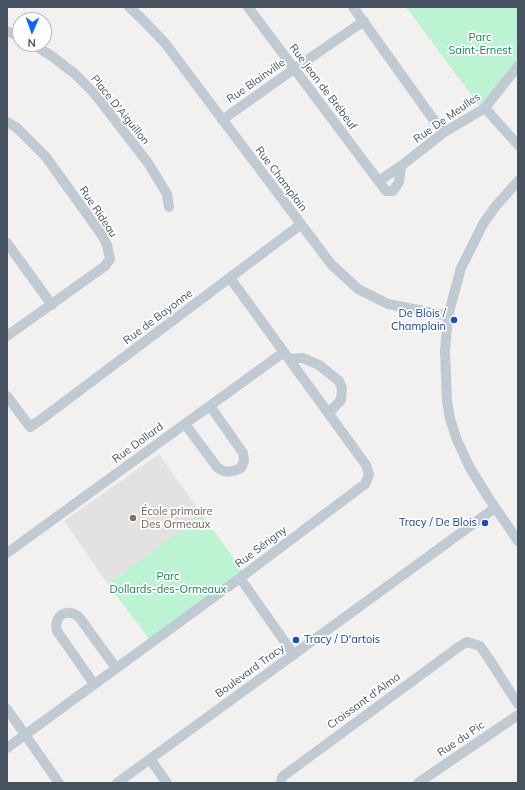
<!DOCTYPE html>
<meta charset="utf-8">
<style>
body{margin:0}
#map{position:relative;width:525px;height:790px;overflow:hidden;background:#f3f0f0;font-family:Mulish,sans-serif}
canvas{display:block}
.frame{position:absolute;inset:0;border:8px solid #46525f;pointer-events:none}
.north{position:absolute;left:12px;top:12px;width:40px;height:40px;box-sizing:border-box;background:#fff;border:1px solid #b5babf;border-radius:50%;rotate:182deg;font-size:11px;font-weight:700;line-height:16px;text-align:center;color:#46525f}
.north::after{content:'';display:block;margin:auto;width:14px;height:18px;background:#0a66f3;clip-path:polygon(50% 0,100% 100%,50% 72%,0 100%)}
</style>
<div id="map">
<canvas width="525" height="790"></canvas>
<div class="frame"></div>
<div class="north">N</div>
</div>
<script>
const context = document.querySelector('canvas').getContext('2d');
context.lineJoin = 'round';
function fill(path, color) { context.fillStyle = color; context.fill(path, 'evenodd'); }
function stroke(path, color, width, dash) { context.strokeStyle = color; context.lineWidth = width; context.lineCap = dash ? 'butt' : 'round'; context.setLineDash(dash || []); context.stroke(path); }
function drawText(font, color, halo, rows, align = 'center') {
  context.font = font + ' Mulish,sans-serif'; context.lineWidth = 3.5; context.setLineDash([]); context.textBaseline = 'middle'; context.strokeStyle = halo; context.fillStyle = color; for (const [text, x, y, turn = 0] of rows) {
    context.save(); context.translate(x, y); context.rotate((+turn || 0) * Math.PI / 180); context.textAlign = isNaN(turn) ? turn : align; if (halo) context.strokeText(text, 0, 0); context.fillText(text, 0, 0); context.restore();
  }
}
const education = new Path2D(`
 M159 454 202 515 108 584 64 521Z`);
const green = new Path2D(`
 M406 7H518V58L481 108Z
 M202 515 243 571 149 639 108 584Z`);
const minor = new Path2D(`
 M129 7 140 17 165 43 331 264 358 289 388 304 448 316
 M248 7 386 191H393L399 182 401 166
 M353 7 443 133
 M7 31 20 37
 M33 44 53 57 75 74 94 93 148 163 167 194 169 207
 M485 108 518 145
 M222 120 294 69 364 21
 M7 122 17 128 46 157 102 235 107 245 110 259 105 266 7 336
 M379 181 401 166 443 133 485 108 518 66
 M518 181 495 207 483 224 461 268 448 316 445 351 447 401 450 419 457 440 470 468 488 497 518 541
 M7 243 52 305
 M289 359 303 358 319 365 339 381 342 388 341 400 329 413
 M7 396 30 427 39 421 300 225
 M185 424 217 467C225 474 232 472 241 468L244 461 243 453 210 406
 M7 553 284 352
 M240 578 294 655
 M94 684 57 631C53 616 67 607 79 617L116 668
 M7 709 59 783
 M7 748 240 578 365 484 369 475 366 465 230 278
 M150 759 167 783
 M117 783 495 508
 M281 783 282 777 460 646 467 642 480 646 489 659 518 704
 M418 783 518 715`);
const markers = [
 [454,320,4,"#1a4fb4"],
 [133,518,4,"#8d6e63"],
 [485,523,4,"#1a4fb4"],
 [296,640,4,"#1a4fb4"]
];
const parkNames = [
 ["Parc",480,38],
 ["Saint-Ernest",480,51],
 ["Parc",168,577],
 ["Dollards-des-Ormeaux",168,590]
];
const streetNames = [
 ["Rue Blainville",256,81,-35],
 ["Rue Jean de Brébeuf",323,87,53],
 ["Place D'Aiguillon",120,110,51],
 ["Rue De Meulles",447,118,-35],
 ["Rue Champlain",281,179,53],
 ["Rue Rideau",98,212,56],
 ["Rue de Bayonne",158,317,-37],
 ["Rue Dollard",138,443,-36],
 ["Rue Sérigny",261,547,-37],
 ["Boulevard Tracy",250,671,-36],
 ["Croissant d'Alma",364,701,-36],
 ["Rue du Pic",461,739,-34]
];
const transitNames = [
 ["De Blois /",446,314],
 ["Champlain",446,327],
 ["Tracy / De Blois",477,523],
 ["Tracy / D'artois",304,640,"left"]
];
const educationNames = [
 ["École primaire",141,512],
 ["Des Ormeaux",141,525]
];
fill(education, '#e4e1e2');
fill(green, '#bbf3d3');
stroke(minor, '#c0cad3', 10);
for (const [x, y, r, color] of markers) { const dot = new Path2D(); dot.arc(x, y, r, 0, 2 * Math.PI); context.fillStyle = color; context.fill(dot); stroke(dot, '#fff', 1.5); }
drawText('11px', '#0f8851', '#fff', parkNames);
drawText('11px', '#46525f', '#fff', streetNames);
drawText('11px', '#164399', '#fff', transitNames, 'right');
drawText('11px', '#785e54', '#fff', educationNames, 'left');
</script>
